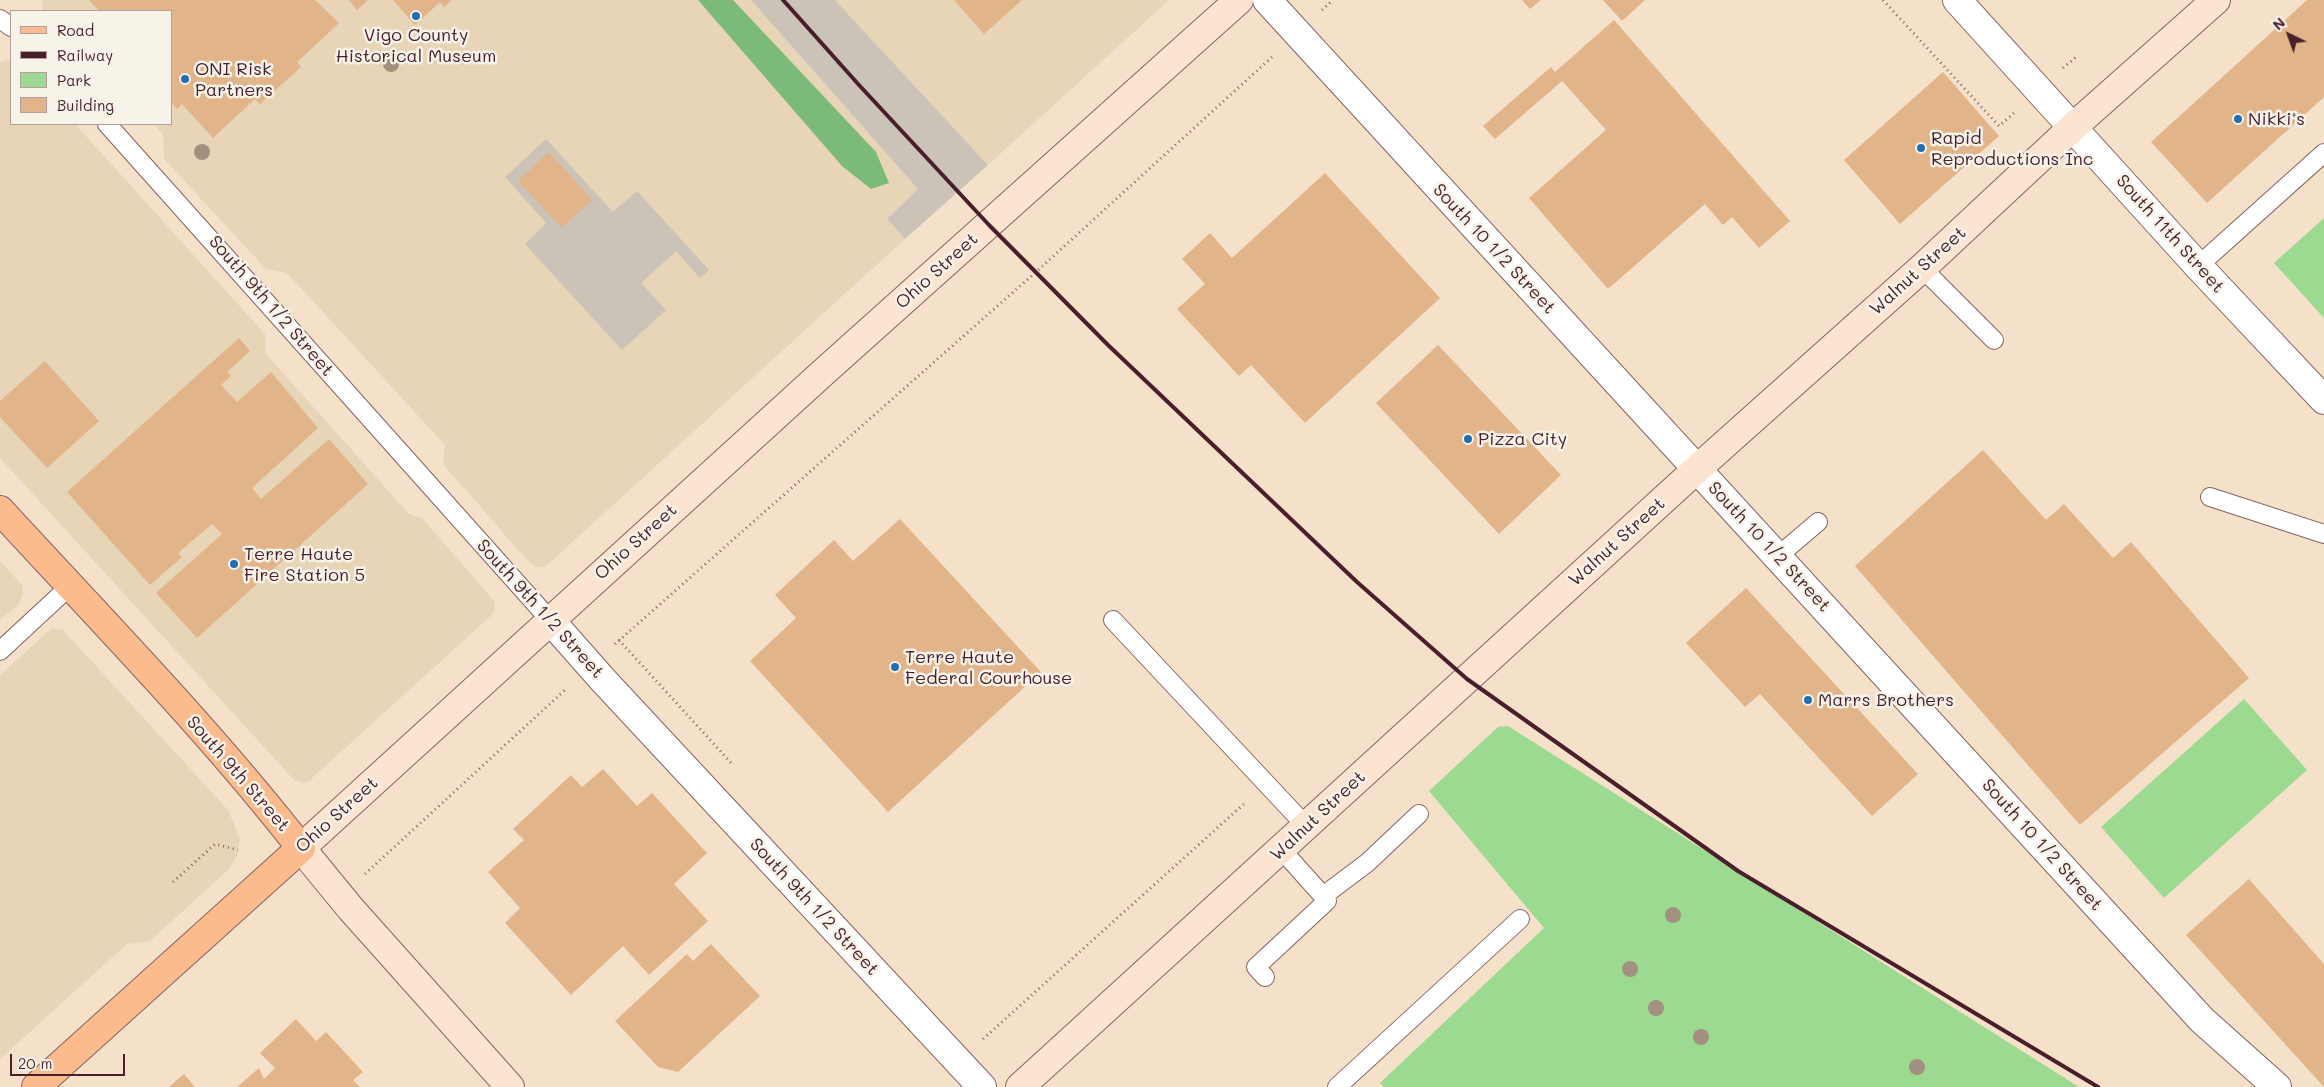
<!DOCTYPE html>
<meta charset="utf-8">
<style>
body{margin:0}
#map{position:relative;width:2324px;height:1087px;overflow:hidden;background:#f5e1c9;font-family:Mali,sans-serif}
canvas{display:block}
.legend{position:absolute;left:10px;top:10px;width:162px;height:115px;box-sizing:border-box;background:#f7f3e8;border:1px solid #b29e9c;margin:0;padding:6px 9px;list-style:none;font-size:15px;color:#4a1f2b}
.legend li{display:flex;align-items:center;gap:10px;height:25px}
.legend b{width:25px;border:1px solid #b29e9c}
.north{position:absolute;left:2264px;top:10px;width:50px;height:50px;-webkit-text-stroke:4px #f7f3e8;paint-order:stroke;rotate:318deg;font-size:14px;font-weight:700;line-height:20px;text-align:center;color:#4a1f2b}
.north::after{content:'';display:block;margin:auto;width:18px;height:22px;background:#4a1f2b;clip-path:polygon(50% 0,100% 100%,50% 72%,0 100%)}
.scale{position:absolute;left:10px;top:1054px;width:115px;height:22px;box-sizing:border-box;border:2px solid #4a1f2b;border-top:0;padding-left:6px;font-size:15px;line-height:18px;white-space:nowrap;color:#4a1f2b;-webkit-text-stroke:4px #f7f3e8;paint-order:stroke}
</style>
<div id="map">
<canvas width="2324" height="1087"></canvas>
<ul class="legend">
<li><b style="height:6px;background:#fbbb8c"></b>Road</li>
<li><b style="height:6px;background:#4a1f2b"></b>Railway</li>
<li><b style="height:14px;background:#9bda90"></b>Park</li>
<li><b style="height:14px;background:#e1b48a"></b>Building</li>
</ul>
<div class="north">N</div>
<div class="scale">20 m</div>
</div>
<script>
const context = document.querySelector('canvas').getContext('2d');
context.lineJoin = 'round';
function fill(path, color) { context.fillStyle = color; context.fill(path, 'evenodd'); }
function stroke(path, color, width, dash) { context.strokeStyle = color; context.lineWidth = width; context.lineCap = dash ? 'butt' : 'round'; context.setLineDash(dash || []); context.stroke(path); }
function drawText(font, color, halo, rows, align = 'center') {
  context.font = font + ' Mali,sans-serif'; context.lineWidth = 5; context.setLineDash([]); context.textBaseline = 'middle'; context.strokeStyle = halo; context.fillStyle = color; for (const [text, x, y, turn = 0] of rows) {
    context.save(); context.translate(x, y); context.rotate((+turn || 0) * Math.PI / 180); context.textAlign = isNaN(turn) ? turn : align; if (halo) context.strokeText(text, 0, 0); context.fillText(text, 0, 0); context.restore();
  }
}
const built = new Path2D(`
 M43 0H751L919 189 887 219 905 239 545 567H536L527 560 443 464 445 445 287 273 266 269 164 159 163 134 153 124H171V11H42Z
 M835 0H1169L988 165Z
 M7 60 11 62V124H75L265 334 266 354 409 514 422 518 495 602 494 613 310 780 304 783 294 780 0 458V62Z
 M0 561 22 585 23 594 19 604 0 620Z
 M51 629 63 630 228 810 240 839 237 856 228 870 150 941 127 944 0 1059V675Z`);
const industrial = new Path2D(`
 M751 0H835L988 165 905 239 887 219 918 189Z
 M546 139 613 212 637 191 709 270 700 278 676 251 641 283 666 310 622 350 525 244 546 223 505 177Z`);
const green = new Path2D(`
 M2324 218V318L2274 263Z
 M2244 699 2307 770 2164 898 2101 827Z
 M1508 726 2079 1087H1384L1380 1083 1544 928 1429 791 1498 727Z`);
const forest = new Path2D(`
 M698 0H733L876 152 889 183 871 189 842 166Z`);
const building = new Path2D(`
 M89 0H315L339 23 297 62 301 67 260 104 255 99 213 138 182 104 177 109 173 104 171 106V11H99Z
 M349 0H368L357 10Z
 M393 0H452L444 7 440 2 415 25Z
 M954 0H1022L984 34Z
 M1522 0H1541L1530 9Z
 M1603 0H1645L1622 21Z
 M2307 0H2324V97L2207 203 2151 142Z
 M1614 20 1790 221 1759 248 1732 217 1723 225 1705 204 1608 289 1529 198 1606 130 1562 81 1495 139 1483 126 1551 67 1555 72Z
 M1943 72 1999 136 1900 224 1844 160Z
 M549 152 592 200 562 228 518 181Z
 M1325 173 1440 298 1305 423 1251 365 1239 376 1177 309 1205 284 1182 259 1210 233 1232 258Z
 M239 338 250 351 227 372 231 376 221 385 237 402 271 372 318 428 252 488 261 499 329 439 368 484 197 638 156 593 222 534 212 524 178 553 182 557 150 585 67 492Z
 M1438 345 1561 475 1499 534 1376 403Z
 M45 361 99 421 47 468 0 417V401Z
 M1983 450 2046 520 2064 504 2113 558 2131 542 2249 678 2080 825 1855 566Z
 M900 519 1041 672 888 812 750 661 796 618 775 595 834 540 853 561Z
 M1746 588 1918 774 1872 816 1760 694 1745 707 1686 643Z
 M603 769 637 806 652 793 707 853 674 884 708 921 649 975 623 946 571 995 505 923 520 908 488 872 524 840 513 829 571 775 582 787Z
 M2249 879 2324 964V1087L2186 935Z
 M711 944 760 996 678 1072 658 1067 615 1021 687 954 693 961Z
 M296 1019 316 1041 326 1032 363 1072 353 1080 360 1087H237L259 1068 264 1079 275 1068 260 1053Z
 M184 1074 195 1087H169Z`);
const path = new Path2D(`
 M1883 0 1999 126 2014 113
 M1322 10 1333 0
 M2063 68 2076 57
 M619 640 733 765
 M615 644 1036 272 1272 57
 M365 874 566 689
 M173 882 215 844 238 850
 M983 1039 1246 802`);
const lane = new Path2D(`
 M0 19 11 27
 M107 124 550 620
 M2198 266 2324 153
 M1922 268 1994 340
 M2210 497 2324 534
 M1778 556 1818 522
 M1113 620 1306 826
 M0 651 70 586
 M1281 849 1323 896 1367 863 1419 814
 M1265 977 1256 967 1327 901
 M1337 1087 1520 919`);
const street = new Path2D(`
 M1267 0 2202 1020 2277 1087
 M1957 0 2198 266 2324 400
 M550 620 603 680 982 1087`);
const secondary = new Path2D(`
 M510 1087 351 909 301 848 827 369 1239 0
 M1020 1087 1697 469 1922 268 2073 127 2216 0`);
const primary = new Path2D(`
 M0 510C102 621 208 729 301 848L36 1087`);
const rail = new Path2D(`
 M783 0 859 85 989 225 1108 345 1357 582 1467 679 1738 871 2098 1087`);
const trees = [
 [391,64],
 [202,152],
 [1673,915],
 [1630,969],
 [1656,1008],
 [1701,1037],
 [1917,1067]
];
const markers = [
 [416,16,5,"#1f6fb2"],
 [185,79,5,"#1f6fb2"],
 [2238,119,5,"#1f6fb2"],
 [1921,148,5,"#1f6fb2"],
 [1468,439,5,"#1f6fb2"],
 [234,564,5,"#1f6fb2"],
 [895,667,5,"#1f6fb2"],
 [1808,700,5,"#1f6fb2"]
];
const poiNames = [
 ["Vigo County",416,35,"center"],
 ["Historical Museum",416,56,"center"],
 ["ONI Risk",195,69],
 ["Partners",195,90],
 ["Nikki’s",2248,119],
 ["Rapid",1931,138],
 ["Reproductions Inc",1931,159],
 ["Pizza City",1478,439],
 ["Terre Haute",244,554],
 ["Fire Station 5",244,575],
 ["Terre Haute",905,657],
 ["Federal Courhouse",905,678],
 ["Marrs Brothers",1818,700]
];
const streetNames = [
 ["South 11th Street",2170,234,48],
 ["South 10 1/2 Street",1494,249,47],
 ["Ohio Street",937,271,-42],
 ["Walnut Street",1918,271,-42],
 ["South 9th 1/2 Street",271,306,49],
 ["Ohio Street",636,542,-42],
 ["Walnut Street",1617,542,-42],
 ["South 10 1/2 Street",1769,547,47],
 ["South 9th 1/2 Street",540,609,48],
 ["South 9th Street",238,774,49],
 ["Ohio Street",337,815,-42],
 ["Walnut Street",1318,816,-43],
 ["South 10 1/2 Street",2042,845,48],
 ["South 9th 1/2 Street",814,907,47]
];
fill(built, '#e8d4b7');
fill(industrial, '#cbc3b8');
fill(green, '#9bda90');
fill(forest, '#7cba7a');
fill(building, '#e1b48a');
stroke(lane, '#866362', 20);
stroke(street, '#866362', 30);
stroke(secondary, '#866362', 30);
stroke(primary, '#866362', 30);
stroke(path, '#866362', 3, [1, 4]);
stroke(lane, '#fff', 18);
stroke(street, '#fff', 28);
stroke(secondary, '#fde4d1', 28);
stroke(primary, '#fbbb8c', 28);
stroke(rail, '#4a1f2b', 4);
context.fillStyle = '#a29080';
for (const [x, y] of trees) { context.beginPath(); context.arc(x, y, 8, 0, 2 * Math.PI); context.fill(); }
for (const [x, y, r, color] of markers) { const dot = new Path2D(); dot.arc(x, y, r, 0, 2 * Math.PI); context.fillStyle = color; context.fill(dot); stroke(dot, '#f7f3e8', 2); }
drawText('18px', '#4a1f2b', '#f7f3e8', poiNames, 'left');
drawText('18px', '#4a1f2b', '#f7f3e8', streetNames);
</script>
